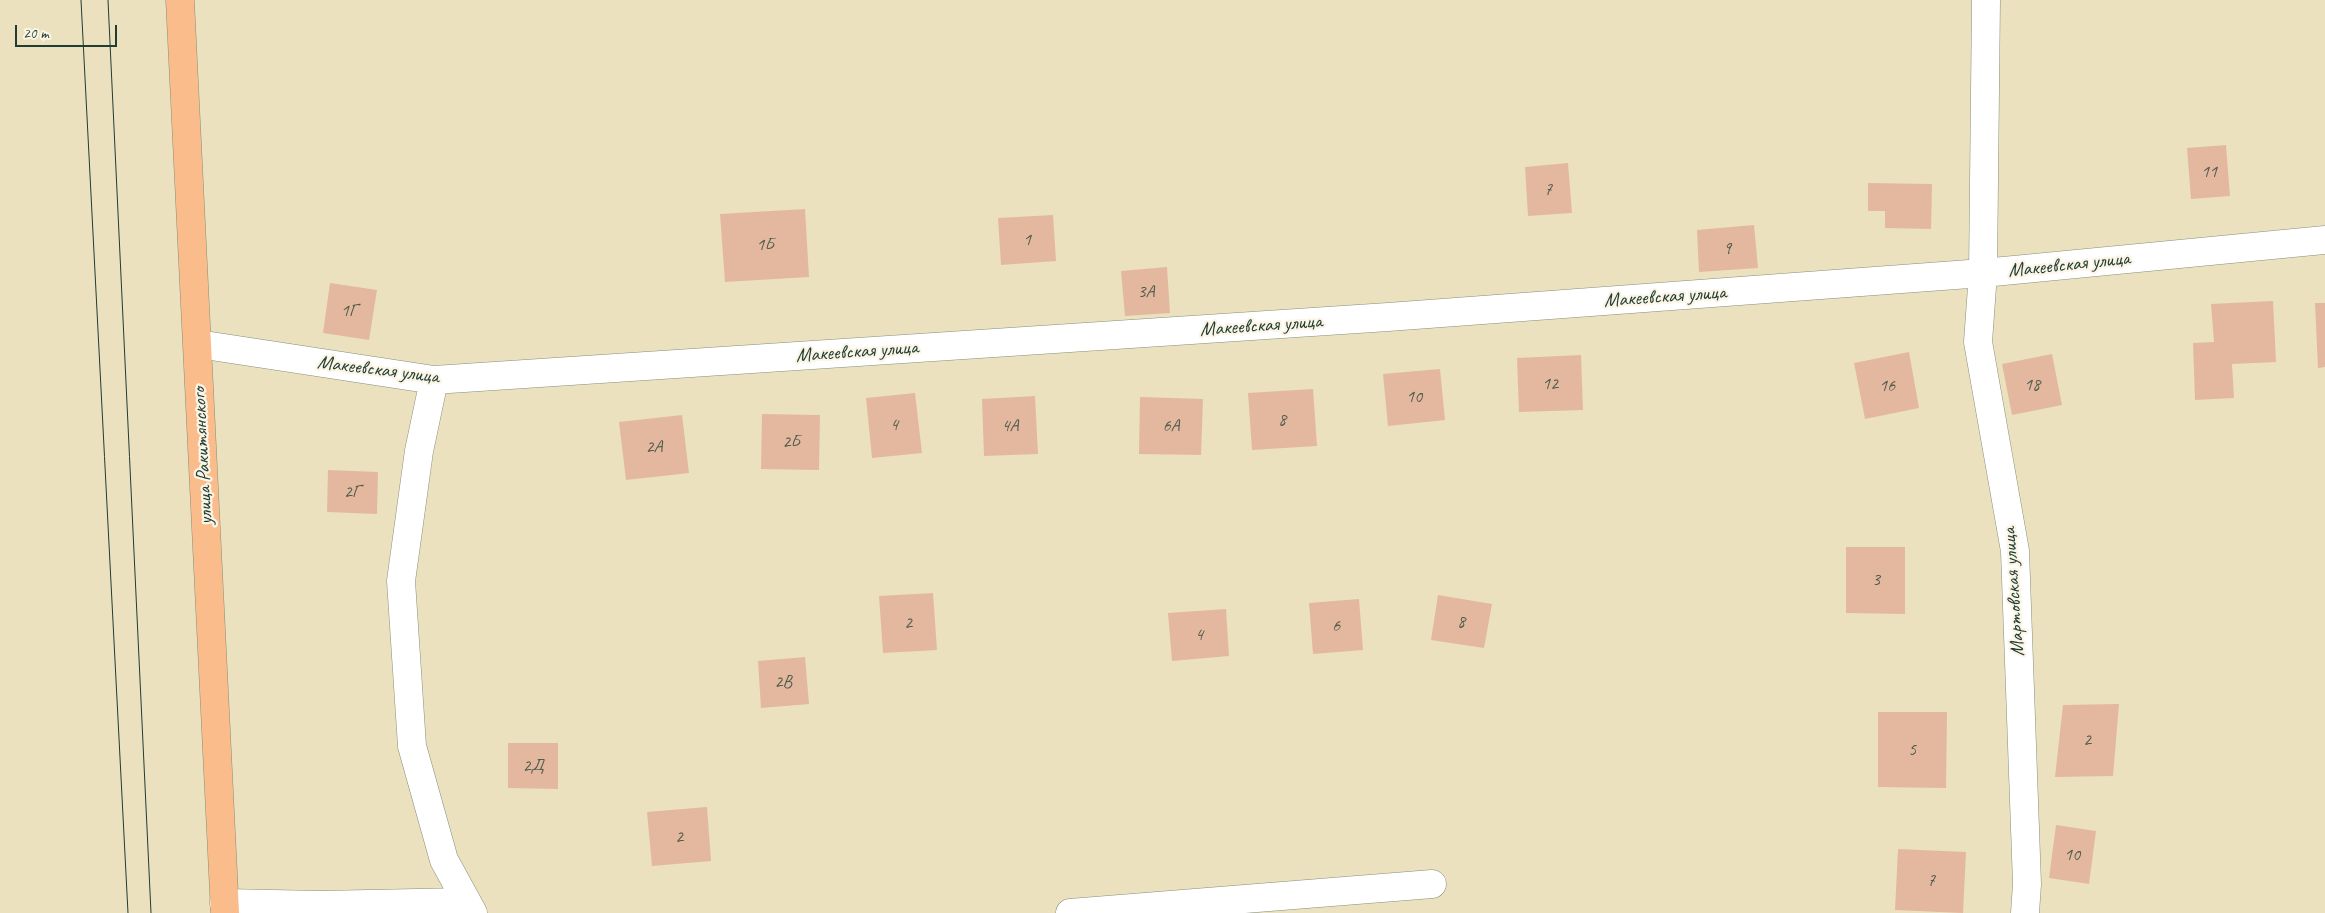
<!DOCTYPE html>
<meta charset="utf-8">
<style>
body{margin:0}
#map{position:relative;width:2325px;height:913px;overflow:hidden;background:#ebe1be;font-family:Caveat,sans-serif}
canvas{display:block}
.scale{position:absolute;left:15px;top:25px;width:102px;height:22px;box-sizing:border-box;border:2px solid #1f3d34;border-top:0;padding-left:6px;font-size:15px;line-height:18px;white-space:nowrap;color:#1f3d34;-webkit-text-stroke:4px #fcf5e5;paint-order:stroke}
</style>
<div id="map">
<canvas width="2325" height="913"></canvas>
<div class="scale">20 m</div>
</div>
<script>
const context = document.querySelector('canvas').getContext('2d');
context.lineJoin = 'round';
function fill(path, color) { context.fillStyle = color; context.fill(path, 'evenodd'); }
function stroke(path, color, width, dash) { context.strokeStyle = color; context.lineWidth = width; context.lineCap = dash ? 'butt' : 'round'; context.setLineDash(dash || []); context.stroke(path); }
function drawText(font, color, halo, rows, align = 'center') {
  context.font = font + ' Caveat,sans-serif'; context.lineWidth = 4.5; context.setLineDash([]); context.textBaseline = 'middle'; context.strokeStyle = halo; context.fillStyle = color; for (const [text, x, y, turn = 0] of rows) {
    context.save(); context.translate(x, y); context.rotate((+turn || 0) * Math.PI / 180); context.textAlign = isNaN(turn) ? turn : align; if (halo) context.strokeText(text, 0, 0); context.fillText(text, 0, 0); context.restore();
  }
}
const building = new Path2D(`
 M2226 145 2230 196 2191 199 2187 148Z
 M1568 163 1572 213 1528 216 1525 167Z
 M1868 183 1932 184 1931 229 1885 228V211H1868Z
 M805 209 809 277 725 282 720 214Z
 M1053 215 1056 261 1001 265 998 218Z
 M1754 225 1758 268 1699 272 1697 230Z
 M1167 267 1170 313 1125 316 1121 271Z
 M330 283 377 290 369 340 323 333Z
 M2273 301 2276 362 2232 364 2234 398 2195 400 2193 343 2214 342 2211 304Z
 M2315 303H2325V367L2318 368Z
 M1909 352 1919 408 1865 419 1854 363Z
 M2052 354 2062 405 2012 415 2002 364Z
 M1581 355 1583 410 1519 412 1517 358Z
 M1440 369 1445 420 1388 426 1383 374Z
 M1313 389 1317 446 1252 450 1248 393Z
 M915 393 922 453 872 458 866 398Z
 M1035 396 1038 454 984 456 982 399Z
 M1140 397 1203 399 1201 455 1139 454Z
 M762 414 820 415 819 470 761 469Z
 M682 415 689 473 626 480 619 422Z
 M328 470 378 472 377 514 327 512Z
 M1846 547H1905V614L1846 613Z
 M933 593 937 650 883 653 879 596Z
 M1438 595 1492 604 1484 648 1431 640Z
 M1359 599 1363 650 1313 654 1309 603Z
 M1226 609 1229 656 1172 661 1168 613Z
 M805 657 809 704 761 708 758 661Z
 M2119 704 2113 776 2055 777 2063 705Z
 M1878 712H1947L1946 788 1878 787Z
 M508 743H558V789L508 788Z
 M707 807 711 861 652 866 647 812Z
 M2056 825 2096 831 2089 884 2049 878Z
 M1898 849 1966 852 1963 913 1895 910Z`);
const minor = new Path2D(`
 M1986 0 1983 273 1978 342 2015 551 2027 884 2025 913
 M198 344 434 380 1388 317 1983 273 2325 240
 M434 380 419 451 401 581 412 746 444 860 473 913
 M224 903 321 905 465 902
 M1070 913 1432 884`);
const major = new Path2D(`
 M180 0 225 913`);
const tram = new Path2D(`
 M81 0 128 913
 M108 0 151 913`);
const numberNames = [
 ["11",2209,172],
 ["7",1548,190],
 ["1",1027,240],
 ["1Б",765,245],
 ["9",1727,249],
 ["3А",1146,292],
 ["1Г",349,311],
 ["12",1550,384],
 ["18",2032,385],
 ["16",1887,386],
 ["10",1414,397],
 ["8",1282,420],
 ["4",894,425],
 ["4А",1010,426],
 ["6А",1171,426],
 ["2Б",791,442],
 ["2А",654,447],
 ["2Г",352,492],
 ["3",1876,580],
 ["8",1461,622],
 ["2",908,623],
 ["6",1336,626],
 ["4",1199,635],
 ["2В",783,682],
 ["2",2087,740],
 ["5",1912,750],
 ["2Д",533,766],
 ["2",679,837],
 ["10",2072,855],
 ["7",1931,881]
];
const streetNames = [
 ["Макеевская улица",2069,265,-6],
 ["Макеевская улица",1665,297,-4],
 ["Макеевская улица",1261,326,-4],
 ["Макеевская улица",857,352,-4],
 ["Макеевская улица",378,370,7],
 ["улица Ракитянского",203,456,-93],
 ["Мартовская улица",2014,592,-94]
];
fill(building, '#e4b89e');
stroke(minor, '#858f79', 29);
stroke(major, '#858f79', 29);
stroke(minor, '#fff', 28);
stroke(major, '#f9bc8a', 28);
stroke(tram, '#1f3d34', 1);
drawText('18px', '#505c4e', null, numberNames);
drawText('20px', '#1f3d34', '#fcf5e5', streetNames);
</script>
